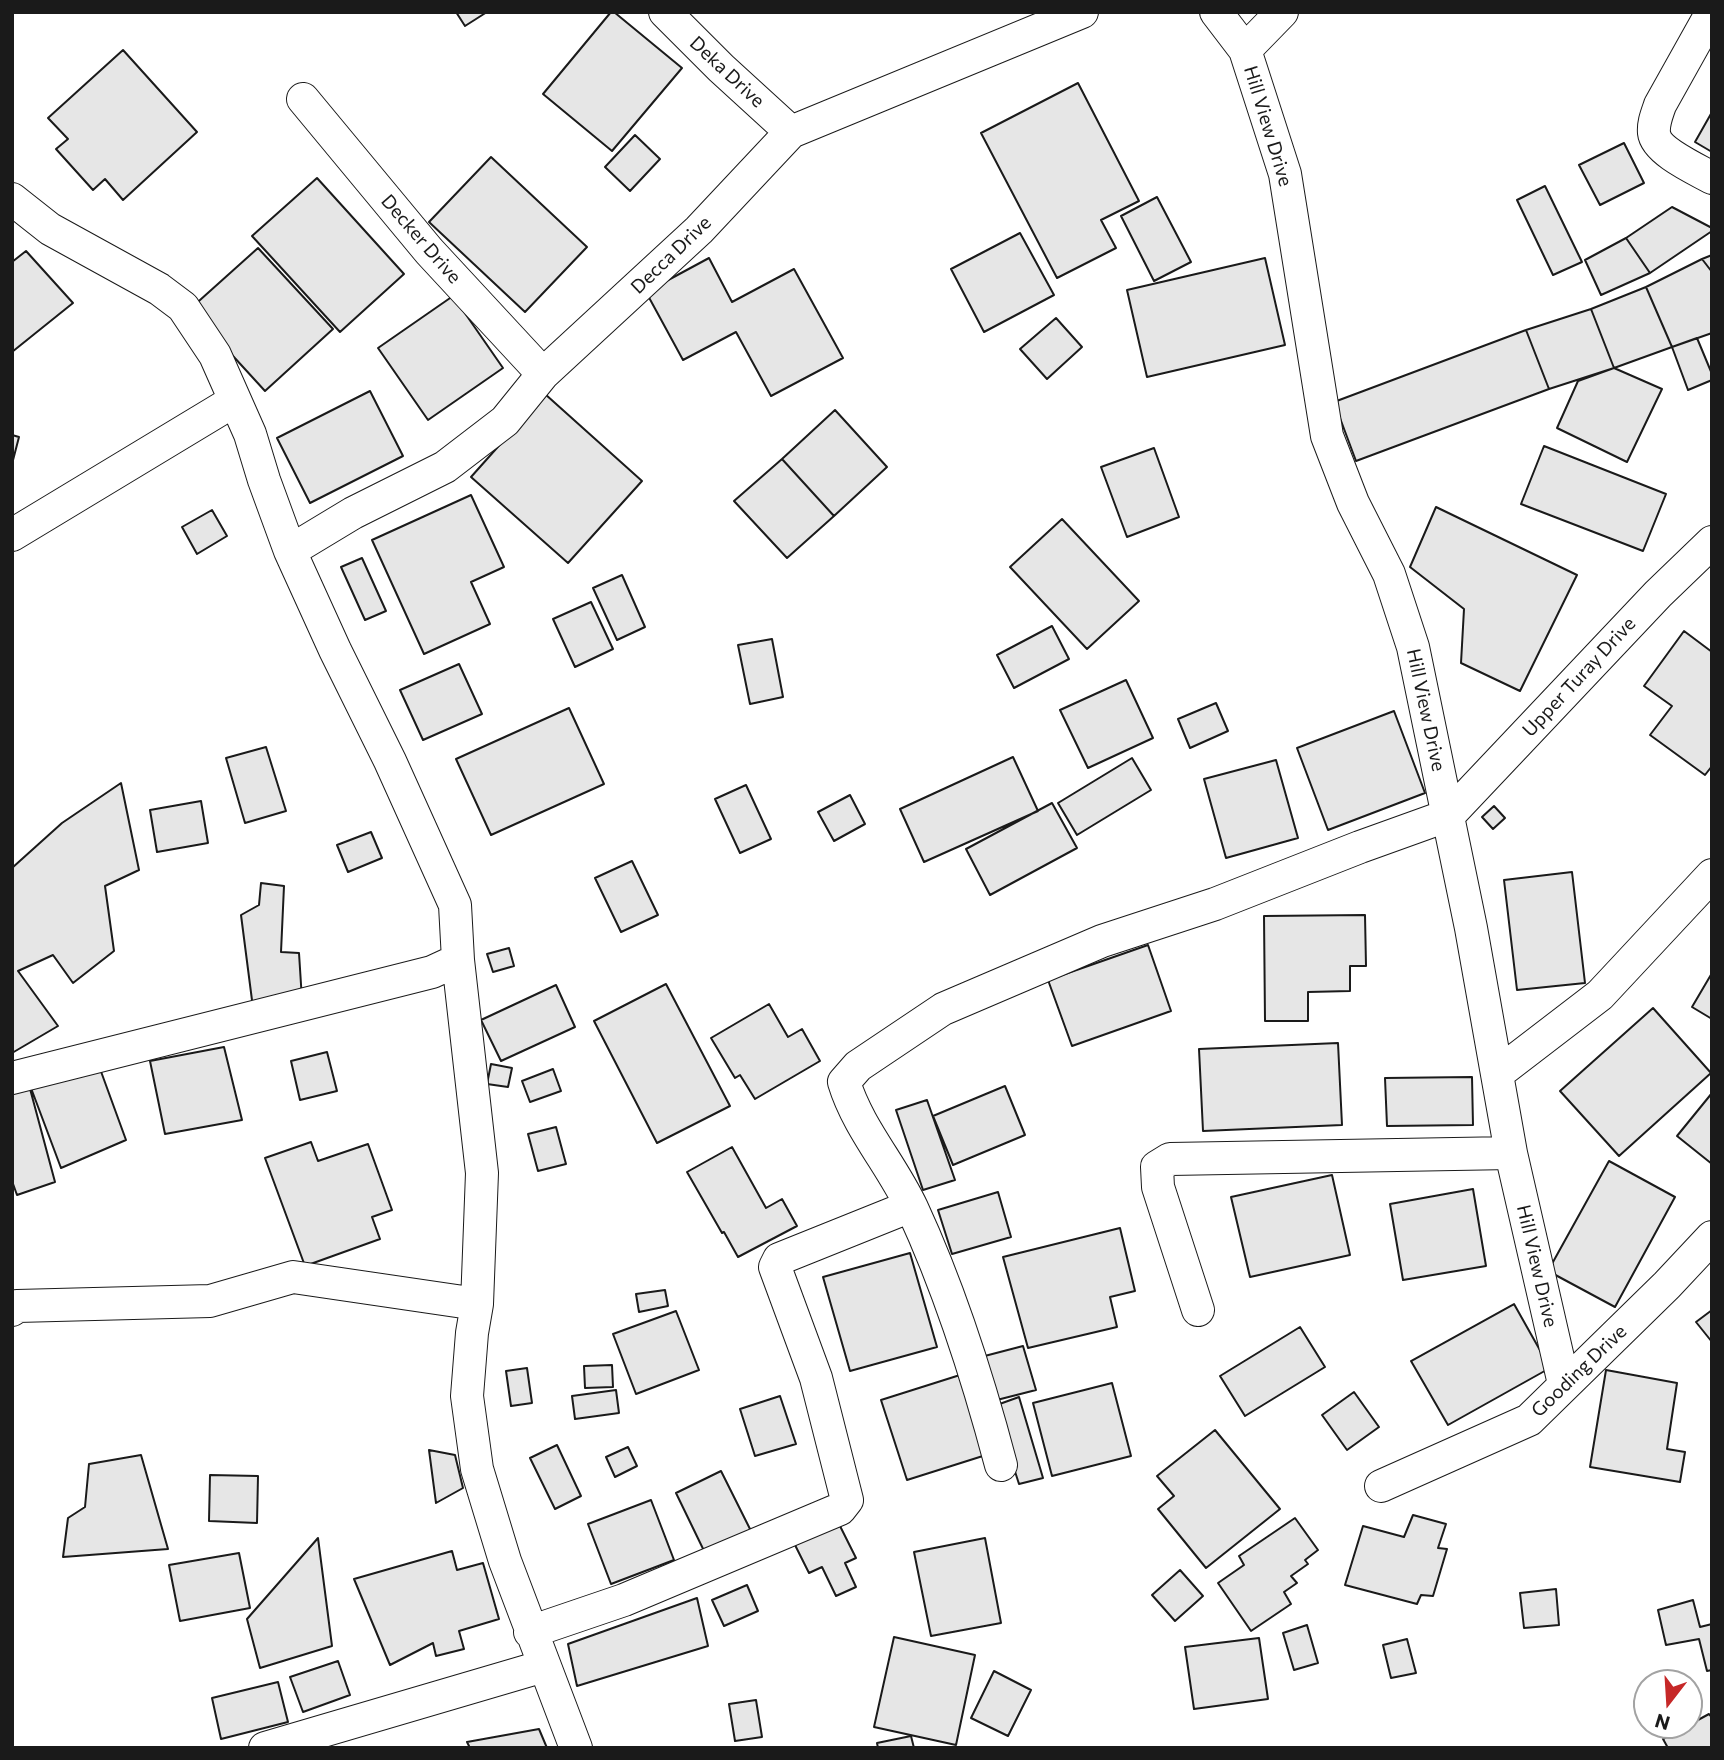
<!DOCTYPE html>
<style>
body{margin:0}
#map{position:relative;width:1724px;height:1760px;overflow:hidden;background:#fff;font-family:Commissioner,sans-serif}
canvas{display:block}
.frame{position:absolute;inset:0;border:14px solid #1a1a1a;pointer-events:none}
.north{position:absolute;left:1633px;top:1669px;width:70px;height:70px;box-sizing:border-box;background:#fff;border:2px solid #a3a3a3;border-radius:50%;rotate:197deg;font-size:19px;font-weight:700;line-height:28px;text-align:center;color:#1a1a1a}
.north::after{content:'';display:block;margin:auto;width:24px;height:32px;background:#c62828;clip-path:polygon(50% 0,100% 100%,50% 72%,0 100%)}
</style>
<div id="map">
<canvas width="1724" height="1760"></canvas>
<div class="frame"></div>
<div class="north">N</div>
</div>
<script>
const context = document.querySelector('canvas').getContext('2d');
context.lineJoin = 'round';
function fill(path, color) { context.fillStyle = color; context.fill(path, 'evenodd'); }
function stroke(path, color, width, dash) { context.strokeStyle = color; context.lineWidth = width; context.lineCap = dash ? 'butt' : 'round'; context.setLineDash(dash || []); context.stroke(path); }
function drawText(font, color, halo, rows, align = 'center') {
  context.font = font + ' Commissioner,sans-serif'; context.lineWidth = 5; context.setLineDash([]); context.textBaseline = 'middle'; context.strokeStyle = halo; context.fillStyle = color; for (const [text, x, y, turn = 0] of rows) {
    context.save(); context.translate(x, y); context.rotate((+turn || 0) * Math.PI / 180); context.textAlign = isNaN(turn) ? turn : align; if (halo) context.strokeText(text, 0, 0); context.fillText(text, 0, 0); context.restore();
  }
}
const building = new Path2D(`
 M456 12H487L465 26Z
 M611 12H614L682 68 612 151 543 94Z
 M123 50 197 132 123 200 105 179 93 190 56 149 68 139 48 118Z
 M1078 83 1139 201 1101 220 1116 248 1057 278 981 133Z
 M1712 112V152L1695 142Z
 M635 135 660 159 630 191 605 167Z
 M1624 143 1644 183 1600 205 1579 165Z
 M491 157 587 247 525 312 429 222Z
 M317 178 404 274 340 332 252 236Z
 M1545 186 1582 262 1553 275 1517 200Z
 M1157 197 1191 262 1154 281 1121 216Z
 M1672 207 1712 228V231L1650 273 1626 238Z
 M1020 233 1054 295 984 332 951 269Z
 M1626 238 1650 273 1601 295 1585 260Z
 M258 248 333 329 265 391 190 309Z
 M26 251 73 303 12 352V262Z
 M1712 255V272L1702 259Z
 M709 258 732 302 794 269 843 358 771 396 736 332 683 360 646 292Z
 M1265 258 1285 345 1147 377 1127 290Z
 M1702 259 1712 272V333L1672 347 1646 287Z
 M1646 287 1672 347 1614 368 1591 309Z
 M453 296 503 368 428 420 378 348Z
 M1591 309 1614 368 1549 389 1526 330Z
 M1056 318 1082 347 1047 379 1020 349Z
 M1526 330 1549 389 1356 461 1334 402Z
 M1697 338 1712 374V380L1688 390 1672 347Z
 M1614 368 1662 389 1627 462 1557 428 1578 381Z
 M370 391 403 456 310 503 277 438Z
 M545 394 642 481 568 563 471 477Z
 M835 410 887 467 834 516 782 459Z
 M12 435 19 437 12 464Z
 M1544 446 1666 494 1643 551 1521 504Z
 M1154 448 1179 517 1127 537 1101 467Z
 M782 459 834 516 787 558 734 501Z
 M471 495 504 567 471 582 490 624 424 654 372 540Z
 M1436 507 1577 575 1520 691 1461 663 1464 609 1410 567Z
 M212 510 227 536 197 554 182 527Z
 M1062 519 1139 601 1087 649 1010 567Z
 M362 558 386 611 365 620 341 567Z
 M622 575 645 627 617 640 593 588Z
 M591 602 613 649 575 667 553 619Z
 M1052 626 1069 659 1014 688 997 655Z
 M1684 631 1712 652V766L1705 775 1650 735 1672 706 1644 686Z
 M772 639 783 697 750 704 738 645Z
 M459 664 482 714 423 740 400 690Z
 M1126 680 1153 738 1088 768 1060 710Z
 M1216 703 1228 731 1190 748 1178 719Z
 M569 708 604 784 491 835 456 759Z
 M1394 711 1425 793 1328 830 1297 748Z
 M266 747 286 811 245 823 226 758Z
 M1013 757 1038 811 924 862 900 809Z
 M1132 758 1151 790 1077 835 1058 803Z
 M1276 760 1298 838 1226 858 1204 779Z
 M121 783 139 870 105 886 114 951 73 983 53 955 18 971 58 1026 12 1053V868L62 823Z
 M746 785 771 839 740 853 715 799Z
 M850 795 865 824 834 841 818 812Z
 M201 801 208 843 157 852 150 810Z
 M1052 803 1077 848 990 895 966 849Z
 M1494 806 1505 818 1493 829 1482 817Z
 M371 832 382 858 348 872 337 845Z
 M632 861 658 915 621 932 595 878Z
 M1572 872 1585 983 1517 990 1504 880Z
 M261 883 284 886 281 952 299 953 302 1000 253 1008 241 915 259 905Z
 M1365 915 1366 966H1350V991L1308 992V1021H1265L1264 916Z
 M1148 945 1171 1011 1072 1046 1048 980Z
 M509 948 514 966 493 972 487 954Z
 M1712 973V1019L1692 1007Z
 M666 984 730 1106 657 1143 594 1021Z
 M556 985 575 1027 501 1061 481 1020Z
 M769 1004 788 1037 802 1029 820 1061 755 1099 740 1075 735 1078 711 1038Z
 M1653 1008 1711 1073 1619 1156 1560 1091Z
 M1338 1043 1342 1125 1203 1131 1199 1049Z
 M224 1047 242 1120 165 1134 150 1061Z
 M327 1052 337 1091 300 1100 291 1061Z
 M491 1064 512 1068 508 1087 487 1084Z
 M99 1066 126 1140 61 1168 31 1088Z
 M553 1069 561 1091 530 1102 522 1081Z
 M1472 1077 1473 1125 1387 1126 1385 1078Z
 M29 1085 55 1182 17 1195 12 1181V1090Z
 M1005 1086 1025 1135 953 1165 933 1116Z
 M1712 1093V1164L1677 1136Z
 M927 1100 955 1180 923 1190 896 1110Z
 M556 1127 566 1164 538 1171 528 1134Z
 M311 1142 318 1161 368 1144 392 1210 372 1217 380 1239 305 1266 265 1158Z
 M732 1147 766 1208 782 1199 797 1226 738 1257 724 1232 722 1233 687 1172Z
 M1609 1161 1675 1197 1615 1307 1548 1271Z
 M1332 1175 1350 1255 1250 1277 1231 1197Z
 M1473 1189 1486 1266 1403 1280 1390 1204Z
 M998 1192 1011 1237 952 1254 938 1210Z
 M1120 1228 1135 1291 1110 1297 1117 1327 1028 1348 1003 1257Z
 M910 1253 937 1347 850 1371 823 1277Z
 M665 1290 668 1306 639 1312 636 1294Z
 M1514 1304 1550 1368 1448 1425 1411 1361Z
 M1712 1310V1342L1696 1322Z
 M676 1311 699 1370 636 1394 613 1334Z
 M1300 1327 1325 1367 1245 1416 1220 1376Z
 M1023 1346 1036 1390 989 1402 977 1358Z
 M612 1365 613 1387 585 1388 584 1366Z
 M527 1368 532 1403 511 1406 506 1371Z
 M1606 1370 1677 1383 1667 1449 1685 1452 1680 1482 1590 1467Z
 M960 1375 986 1455 907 1480 881 1400Z
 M1112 1383 1131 1456 1052 1476 1033 1403Z
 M616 1390 619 1413 575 1419 572 1396Z
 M1354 1392 1379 1427 1347 1450 1322 1415Z
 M780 1396 796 1444 755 1456 740 1409Z
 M1019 1397 1043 1478 1019 1484 994 1406Z
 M1215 1430 1280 1509 1206 1568 1158 1509 1174 1496 1157 1476Z
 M557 1445 581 1496 555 1509 530 1458Z
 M628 1447 637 1466 615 1477 606 1457Z
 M429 1450 455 1455 463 1488 436 1503Z
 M141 1455 168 1549 63 1557 68 1518 85 1507 89 1464Z
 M721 1471 753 1535 707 1557 676 1493Z
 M210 1475 258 1476 257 1523 209 1521Z
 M651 1500 674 1560 611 1584 588 1524Z
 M1413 1515 1446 1524 1438 1548 1447 1549 1433 1596 1421 1595 1417 1604 1345 1585 1363 1526 1404 1537Z
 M1295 1518 1318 1550 1305 1560 1308 1564 1291 1576 1297 1583 1284 1592 1291 1604 1251 1631 1218 1583 1244 1565 1239 1556Z
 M837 1520 856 1558 845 1563 856 1587 836 1596 822 1567 809 1573 793 1541Z
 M318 1538 332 1646 260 1668 247 1619Z
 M985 1538 1001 1623 931 1636 914 1552Z
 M452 1551 457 1570 483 1563 499 1619 459 1631 464 1649 436 1656 433 1643 390 1665 354 1579Z
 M239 1553 250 1608 180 1621 169 1565Z
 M1180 1570 1203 1596 1175 1621 1152 1595Z
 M747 1585 758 1611 724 1626 712 1600Z
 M1556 1589 1559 1625 1524 1628 1520 1593Z
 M697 1598 708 1646 577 1686 568 1644Z
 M1693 1600 1700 1627 1712 1624V1670L1707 1671 1699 1639 1666 1645 1658 1610Z
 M1307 1625 1318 1663 1294 1670 1283 1633Z
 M894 1637 975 1655 956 1745 874 1727Z
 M1259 1638 1268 1699 1194 1709 1185 1647Z
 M1407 1639 1416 1673 1391 1678 1383 1645Z
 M338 1661 350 1695 303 1712 290 1677Z
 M994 1671 1031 1690 1008 1736 971 1718Z
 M278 1682 288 1722 221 1739 212 1698Z
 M756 1700 762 1737 735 1741 729 1704Z
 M1709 1714 1712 1718V1748H1668L1663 1739Z
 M539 1729 547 1748H470L467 1742Z
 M911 1736 914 1748H878L877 1743Z`);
const minor = new Path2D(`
 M665 12 721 68 791 132
 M1216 12 1245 50 1285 174 1327 436 1353 503 1389 574 1413 647 1471 928 1511 1153 1564 1384
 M1712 12 1660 105C1657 114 1653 123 1654 133 1656 151 1696 169 1712 178
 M1245 50 1282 12
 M303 99 429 251 543 374
 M12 199 50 229 159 289 183 307 215 355 250 434 264 480 290 551 335 650 390 761 455 905 458 960 482 1173 477 1304 472 1333 467 1396 477 1469 505 1561 576 1748
 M12 535 234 401
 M290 551 353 513 445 467 505 421 543 374 699 230 791 132 1082 12
 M1497 1074 1600 995 1712 875
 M12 1078 432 972 458 960
 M12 1310 17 1306 210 1301 293 1277 477 1304
 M1198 1310 1158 1187 1157 1167 1170 1159 1511 1153
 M1001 1465C978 1378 950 1290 912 1208 892 1165 858 1128 844 1082L858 1066 943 1009 1102 941 1215 904 1360 847 1449 815 1658 594 1712 542
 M1381 1486 1529 1420 1667 1285 1712 1237
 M530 1632 624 1600 840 1509 847 1500 816 1378 775 1267 779 1259 911 1206
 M265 1748 544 1666`);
const streetNames = [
 ["Deka Drive",727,72,43],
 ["Hill View Drive",1268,126,73],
 ["Decker Drive",421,239,49],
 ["Decca Drive",671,255,-44],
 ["Upper Turay Drive",1579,677,-47],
 ["Hill View Drive",1426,710,78],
 ["Hill View Drive",1537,1266,77],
 ["Gooding Drive",1579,1371,-44]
];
fill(building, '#e6e6e6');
stroke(building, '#1a1a1a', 2);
stroke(minor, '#1a1a1a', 34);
stroke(minor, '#fff', 32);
drawText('19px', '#1a1a1a', '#fff', streetNames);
</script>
